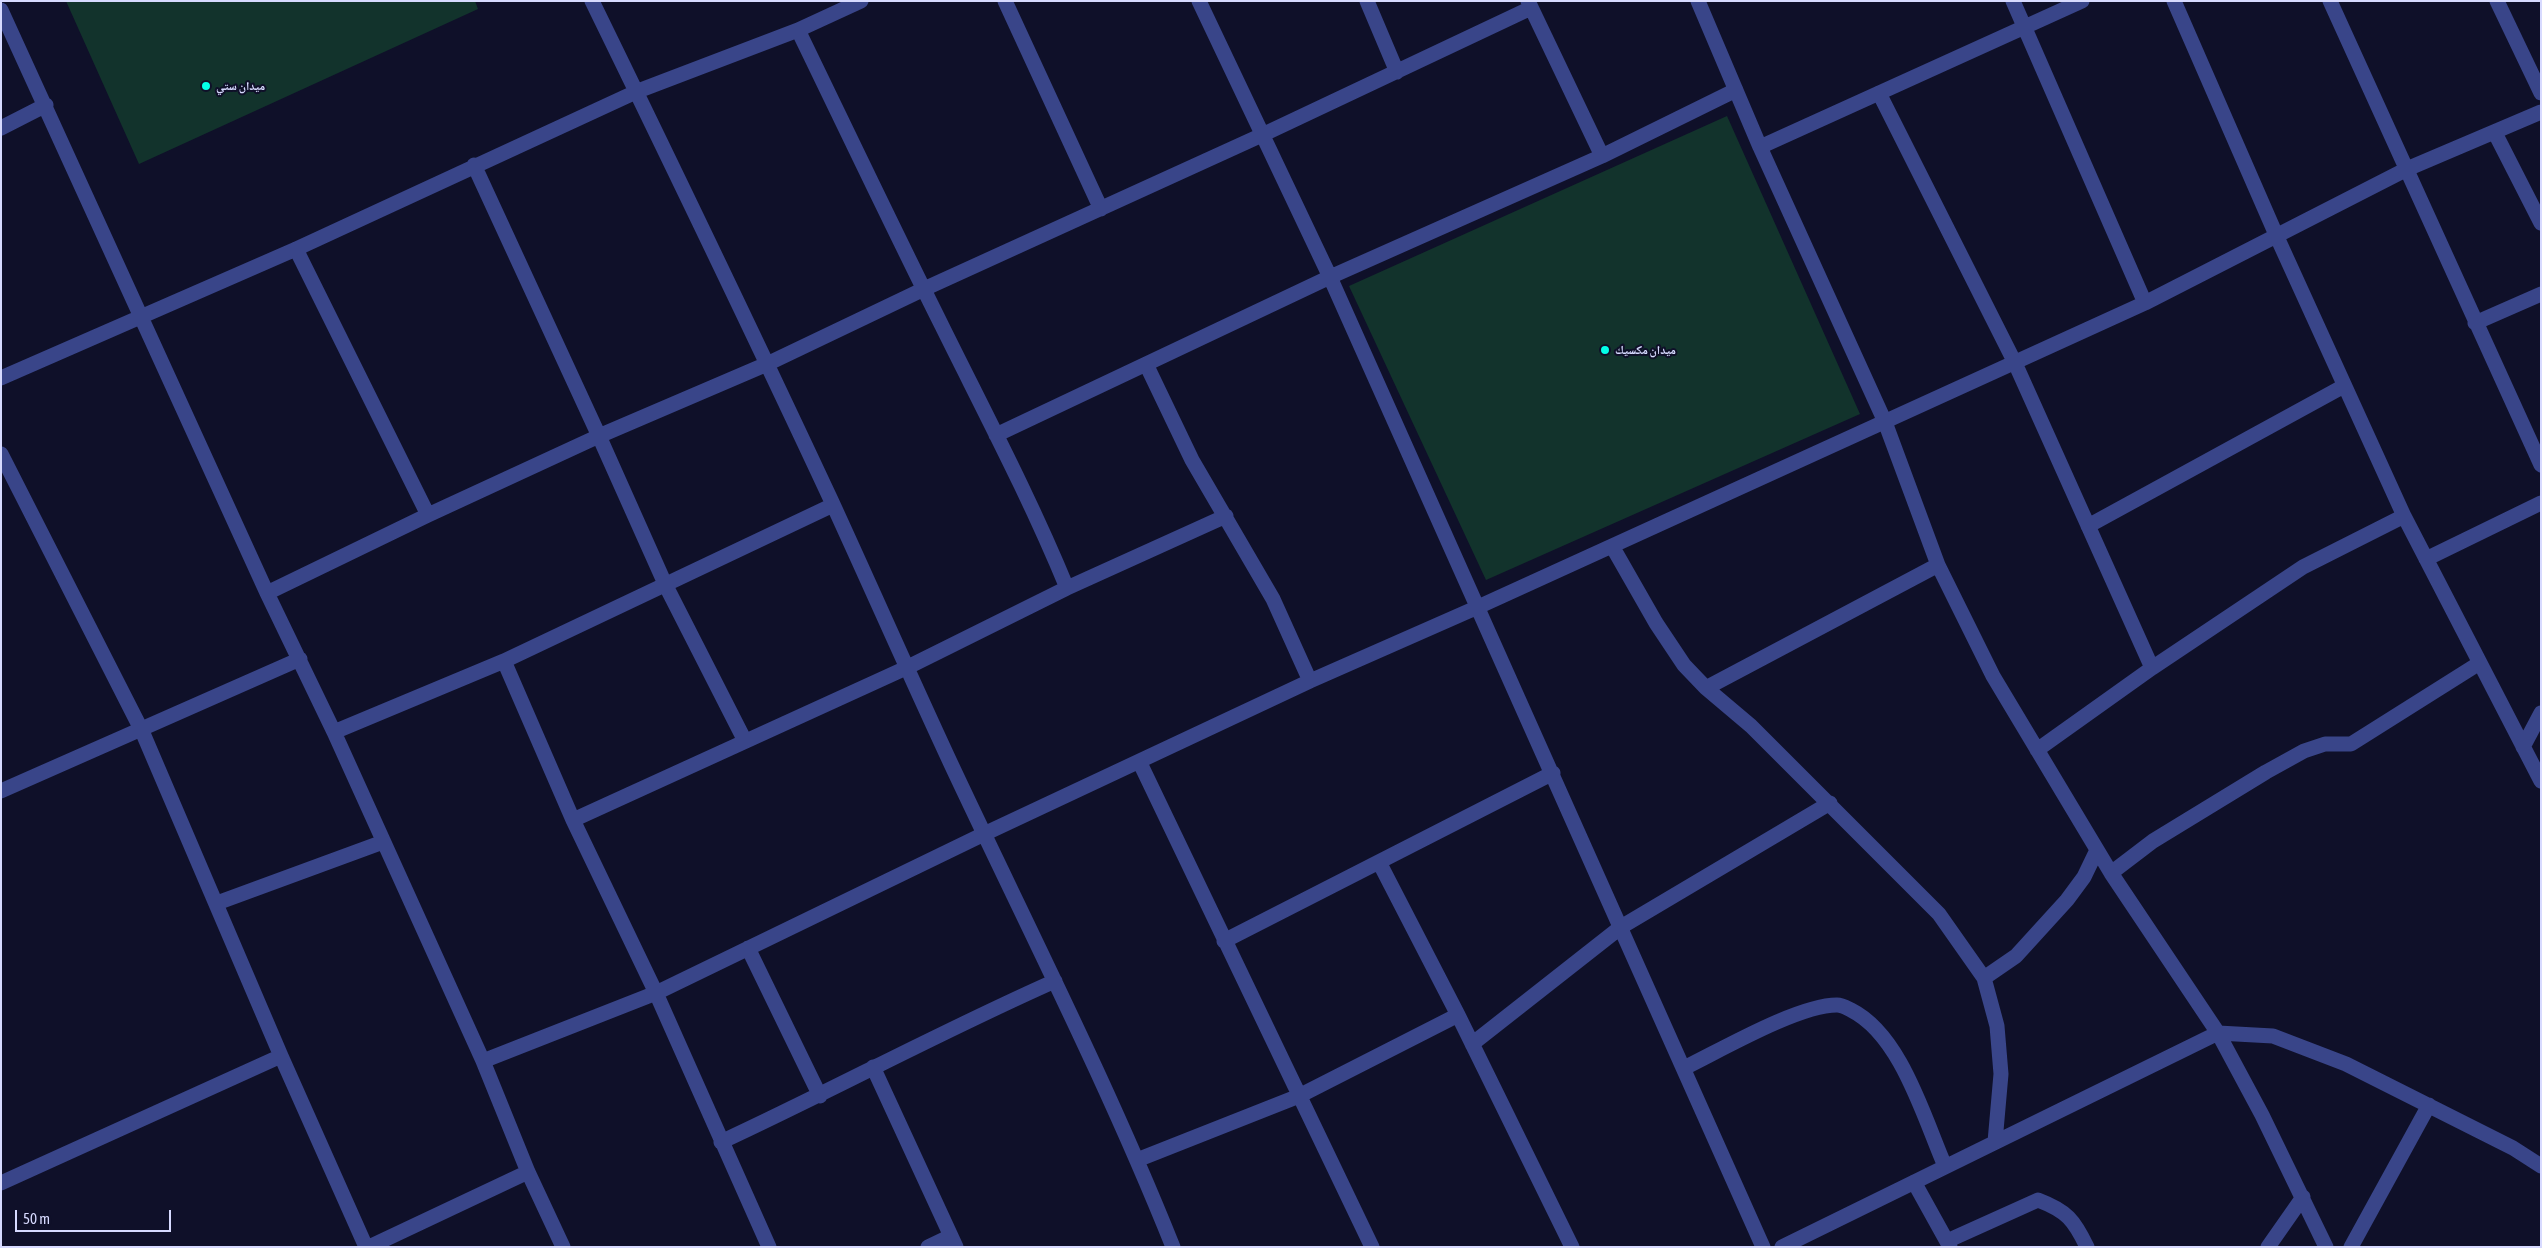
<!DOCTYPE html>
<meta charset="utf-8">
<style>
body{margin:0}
#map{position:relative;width:2542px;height:1248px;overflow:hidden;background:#0f1029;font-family:"Asap Condensed",sans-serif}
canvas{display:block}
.frame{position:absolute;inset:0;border:2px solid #d7daff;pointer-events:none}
.scale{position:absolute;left:15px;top:1210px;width:156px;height:22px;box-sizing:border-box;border:2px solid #d7daff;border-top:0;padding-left:6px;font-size:15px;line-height:18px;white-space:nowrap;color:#d7daff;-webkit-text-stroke:4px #0f1029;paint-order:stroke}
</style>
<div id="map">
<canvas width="2542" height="1248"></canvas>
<div class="frame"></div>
<div class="scale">50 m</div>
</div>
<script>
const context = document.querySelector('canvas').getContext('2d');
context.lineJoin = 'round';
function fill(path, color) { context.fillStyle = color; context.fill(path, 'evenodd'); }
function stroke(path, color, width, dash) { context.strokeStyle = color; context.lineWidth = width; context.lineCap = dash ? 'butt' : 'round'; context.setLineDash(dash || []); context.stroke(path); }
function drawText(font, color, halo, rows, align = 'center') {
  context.font = font + ' "Asap Condensed","Noto Naskh Arabic",sans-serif'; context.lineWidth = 4; context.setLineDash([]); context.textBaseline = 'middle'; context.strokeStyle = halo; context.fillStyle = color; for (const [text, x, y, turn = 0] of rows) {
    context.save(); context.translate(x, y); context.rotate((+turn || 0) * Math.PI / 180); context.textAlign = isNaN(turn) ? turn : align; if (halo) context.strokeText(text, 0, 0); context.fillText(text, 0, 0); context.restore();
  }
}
const green = new Path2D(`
 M66 1H475L478 9 139 164Z
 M1727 116 1860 414 1486 580 1349 286Z`);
const minor = new Path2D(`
 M592 1C673 167 753 333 831 500 871 587 910 676 951 764 1026 924 1107 1082 1173 1247
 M1005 1 1101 209
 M1199 1 1330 277 1763 1247
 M1367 1 1397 72
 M1528 1 1602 156
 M1698 1 1760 147 1885 422 1938 565 1993 676 2111 873 2218 1033 2262 1115 2326 1247
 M2013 1 2145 303
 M2174 1 2277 237 2404 516 2541 781
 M2330 1 2541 465
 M2497 1 2541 93
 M1 10 267 593 334 732 483 1061 528 1172 563 1247
 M798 30C846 129 893 228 942 326 985 413 1030 498 1067 588
 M1879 93 2015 363 2152 668
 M1 128 46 105
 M2495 133 2541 223
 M1760 147 2082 1
 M474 165 599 436 666 586 745 741
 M296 249 428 515
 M2475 323 2541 294
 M1146 364 1192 460 1273 599 1310 681
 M1 378 296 249 638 91 798 30 861 1
 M996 435 1330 277 1602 156 1736 90
 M1 454 142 731 281 1056 366 1247
 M2088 526 2344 386
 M1612 546 1656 623 1684 665 1706 688 1751 726 1939 914 1984 978 1997 1026 2001 1074 1995 1142
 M2426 559 2541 503
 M267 593 428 515 599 436 767 364 924 289 1262 135 1531 8
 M504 661 573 820 656 993 769 1247
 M1706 688 1938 565
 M334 732 504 661 833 505
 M2523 747 2541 713
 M2037 750 2152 668 2303 567 2404 516
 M1140 763 1372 1247
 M1 791 300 659
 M573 820 906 668 1067 588 1226 516
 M1379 862 1458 1015 1572 1247
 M2111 873 2153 841 2266 772 2304 751 2325 744H2351L2478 664
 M217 903 383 842
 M1224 941 1553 773
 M748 948 820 1096
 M1984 978 2016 956 2067 900 2084 877 2097 850
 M1472 1044 1621 927 1830 803
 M483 1061 656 993 984 834 1310 681 1478 607 2145 303 2407 169 2541 112
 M873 1067 956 1247
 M1684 1068C1721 1050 1798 1005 1837 1005 1842 1005 1847 1008 1851 1010 1901 1035 1924 1118 1945 1166
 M721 1142C833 1090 942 1031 1055 981
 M1137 1160 1299 1096 1458 1015
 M1914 1182 1950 1247
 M1 1183 281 1056
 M1947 1241 2038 1200C2067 1211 2074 1220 2087 1247
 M369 1247 528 1172
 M928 1247 951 1236
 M1782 1247 2218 1033 2273 1036 2346 1064 2513 1148 2541 1166
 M2268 1247 2303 1197
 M2351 1247 2429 1105`);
const markers = [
 [206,86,5,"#03ffe8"],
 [1605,350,5,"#03ffe8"]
];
const poiNames = [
 ["ميدان ستي",216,86],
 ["ميدان مكسيك",1615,350]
];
fill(green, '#12332c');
stroke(minor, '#394589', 15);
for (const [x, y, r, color] of markers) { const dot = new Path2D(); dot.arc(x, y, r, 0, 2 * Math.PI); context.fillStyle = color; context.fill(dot); stroke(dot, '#0f1029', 2); }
drawText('bold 12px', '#d7daff', '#0f1029', poiNames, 'left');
</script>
